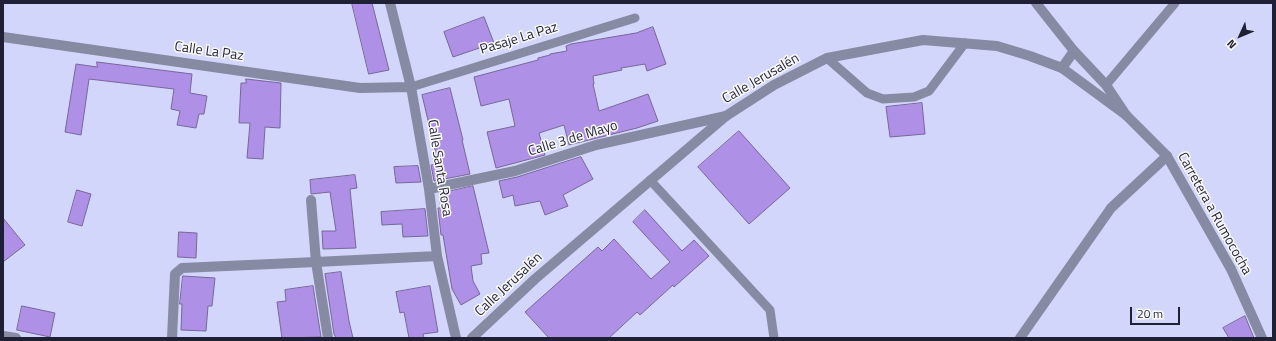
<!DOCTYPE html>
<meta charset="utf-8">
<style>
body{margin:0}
#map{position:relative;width:1276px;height:341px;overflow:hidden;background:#d1d6fa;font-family:"Titillium Web",sans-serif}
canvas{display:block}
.frame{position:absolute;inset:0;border:4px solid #1f2036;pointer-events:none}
.north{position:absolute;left:1220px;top:16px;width:40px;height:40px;-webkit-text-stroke:3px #fafafa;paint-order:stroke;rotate:226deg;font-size:11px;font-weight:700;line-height:16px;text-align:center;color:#1f2036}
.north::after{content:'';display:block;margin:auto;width:14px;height:18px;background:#1f2036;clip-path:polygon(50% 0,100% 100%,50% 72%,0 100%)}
.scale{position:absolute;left:1130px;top:307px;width:50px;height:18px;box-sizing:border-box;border:2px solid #1f2036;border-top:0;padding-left:5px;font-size:12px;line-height:14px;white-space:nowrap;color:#1f2036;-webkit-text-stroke:3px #fafafa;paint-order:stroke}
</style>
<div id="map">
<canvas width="1276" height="341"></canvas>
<div class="frame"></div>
<div class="north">N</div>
<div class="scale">20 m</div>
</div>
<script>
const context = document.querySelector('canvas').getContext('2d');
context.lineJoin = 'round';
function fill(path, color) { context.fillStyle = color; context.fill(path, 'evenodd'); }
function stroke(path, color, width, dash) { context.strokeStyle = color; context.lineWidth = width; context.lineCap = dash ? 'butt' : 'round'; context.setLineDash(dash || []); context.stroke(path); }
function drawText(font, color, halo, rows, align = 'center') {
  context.font = font + ' "Titillium Web",sans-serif'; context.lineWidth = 3; context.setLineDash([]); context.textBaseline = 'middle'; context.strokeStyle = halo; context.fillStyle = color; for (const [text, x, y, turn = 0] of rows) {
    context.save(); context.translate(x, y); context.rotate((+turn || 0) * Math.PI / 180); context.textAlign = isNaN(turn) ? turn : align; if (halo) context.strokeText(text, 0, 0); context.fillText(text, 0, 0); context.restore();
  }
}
const building = new Path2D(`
 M352 3H372L389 70 369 74Z
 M484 17 494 43 453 57 444 32Z
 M653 27 666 64 647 71 645 64 621 68 622 70 593 76 594 84H593L599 111 648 94 658 121 637 128 569 145 564 125 539 133 545 155 496 168 487 132 515 126 509 99 481 106 474 77 538 60V58L550 55V54L567 51 566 46 571 44 636 33Z
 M97 62 192 74 190 93 207 96 204 114H199L196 128 177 125 180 111 171 109 174 89 89 79 81 135 65 132 76 64 97 67Z
 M246 79 281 83 280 128 265 127 263 159 247 158 250 123H239L241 83H246Z
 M450 88 463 140H462L470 174 434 181 431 165 437 164 436 159 437 158 422 95Z
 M922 103 925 134 890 137 886 107Z
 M739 131 790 188 749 224 698 167Z
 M581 157 593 179 563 195 568 206 545 215 540 201 515 206 513 195 503 198 499 181 517 177Z
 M418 166 421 182 396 183 394 167Z
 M355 175 357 188 350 189 356 248 323 249 322 231H336L330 192 311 194 310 180Z
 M473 186 489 253 481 254 482 264 471 266 473 281 480 294 461 305 452 289 443 235H441L438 208H441L439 194Z
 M77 190 91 194 82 226 68 222Z
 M425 209 428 236 403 237 402 224 382 225 381 212Z
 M645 210 682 251 694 240 709 256 674 287 673 285 640 315 637 312 609 338H549L525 312 598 247 602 251 614 239 651 279 670 262 633 222Z
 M3 218 25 245 3 262Z
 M179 232 197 233 196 258 178 257Z
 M341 272 349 321 353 338H336L334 334 325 274Z
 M183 276 215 278 212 306H208L206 331 181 330 182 304H180Z
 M313 286 321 337 282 338 277 302 286 301 285 290Z
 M430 286 438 332 423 334 424 338H409L404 312 400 313 396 292Z
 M22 306 55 313 50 337 17 330Z
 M1245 316 1254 338H1229L1223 328Z`);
const service = new Path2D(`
 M827 58 867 93 883 99 914 97 929 91 965 43
 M1106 85 1175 3
 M411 87 635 18
 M650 180 770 310 774 338`);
const minor = new Path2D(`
 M390 3 411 87 429 189 437 256 456 338
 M1036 3 1074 51 1106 85 1126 115
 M3 37 360 88 411 87
 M1062 68 1074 51
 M429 189 515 171 596 145 726 116
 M311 200 316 262 437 256
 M3 336 16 338
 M172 338 175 274 182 268 316 262 328 338
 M1020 338 1111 208 1167 156`);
const tertiary = new Path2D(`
 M472 338 535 279 726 116 774 85 827 58 923 40 997 46 1030 56 1062 68 1126 115 1167 156 1231 269 1262 338`);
const streetNames = [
 ["Pasaje La Paz",519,39,-17],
 ["Calle La Paz",209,52,8],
 ["Calle Jerusalén",761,79,-30],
 ["Calle 3 de Mayo",573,139,-17],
 ["Calle Santa Rosa",439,168,81],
 ["Carretera a Rumococha",1214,214,61],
 ["Calle Jerusalén",509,285,-43]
];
fill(building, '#ae90e6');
stroke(building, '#78669a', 1);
stroke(service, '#878aa3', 9);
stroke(minor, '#878aa3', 10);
stroke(tertiary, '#878aa3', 10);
drawText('14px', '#1f2036', '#fafafa', streetNames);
</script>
